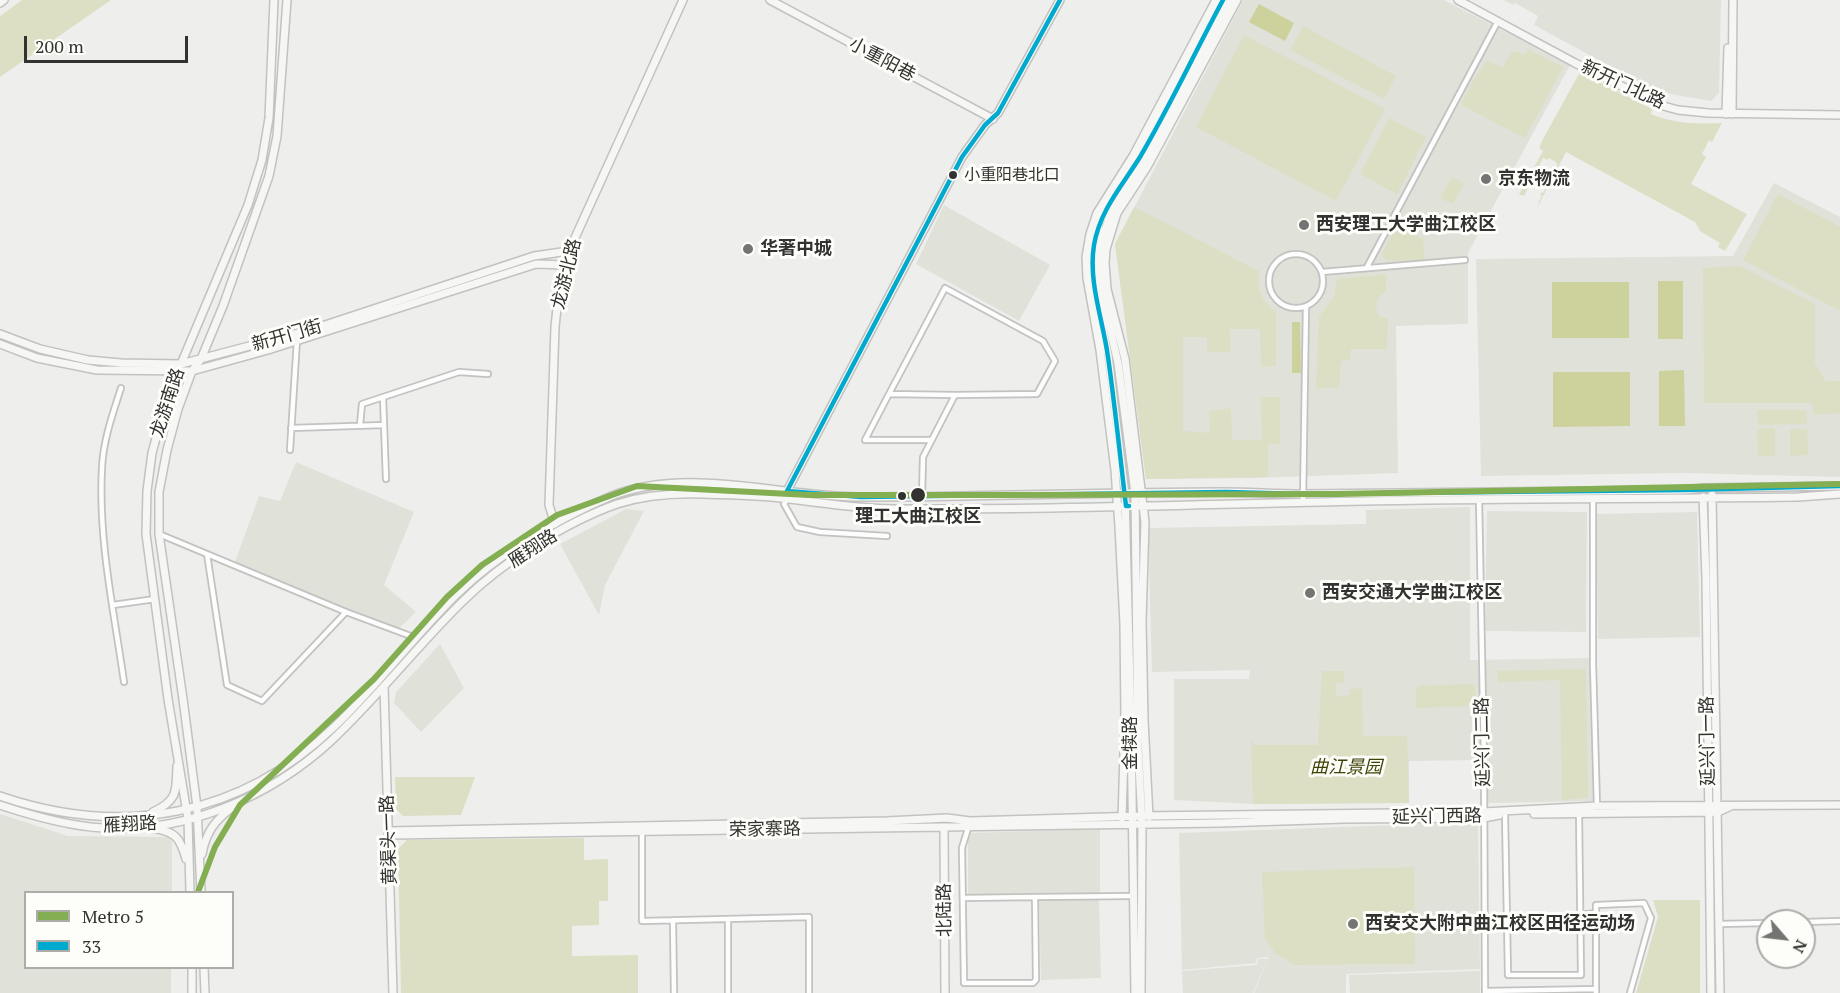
<!DOCTYPE html>
<meta charset="utf-8">
<style>
body{margin:0}
#map{position:relative;width:1840px;height:993px;overflow:hidden;background:#eeefec;font-family:"PT Serif",serif}
canvas{display:block}
.legend{position:absolute;left:24px;top:891px;width:210px;height:78px;box-sizing:border-box;background:#fdfdf9;border:2px solid #acaca9;margin:0;padding:8px 10px;list-style:none;font-size:18px;color:#323230}
.legend li{display:flex;align-items:center;gap:12px;height:30px}
.legend b{width:30px;border:2px solid #acaca9}
.north{position:absolute;left:1756px;top:909px;width:60px;height:60px;box-sizing:border-box;background:#fdfdf9;border:2px solid #acaca9;border-radius:50%;rotate:118deg;font-size:16px;font-weight:700;line-height:24px;text-align:center;color:#323230}
.north::after{content:'';display:block;margin:auto;width:21px;height:27px;background:#747472;clip-path:polygon(50% 0,100% 100%,50% 72%,0 100%)}
.scale{position:absolute;left:24px;top:36px;width:164px;height:27px;box-sizing:border-box;border:3px solid #323230;border-top:0;padding-left:8px;font-size:18px;line-height:21px;white-space:nowrap;color:#323230;-webkit-text-stroke:4px #fdfdf9;paint-order:stroke}
</style>
<div id="map">
<canvas width="1840" height="993"></canvas>
<ul class="legend">
<li><b style="height:8px;background:#83ae51"></b>Metro 5</li>
<li><b style="height:8px;background:#00a9ce"></b>33</li>
</ul>
<div class="north">N</div>
<div class="scale">200 m</div>
</div>
<script>
const context = document.querySelector('canvas').getContext('2d');
context.lineJoin = 'round';
function fill(path, color) { context.fillStyle = color; context.fill(path, 'evenodd'); }
function stroke(path, color, width, dash) { context.strokeStyle = color; context.lineWidth = width; context.lineCap = dash ? 'butt' : 'round'; context.setLineDash(dash || []); context.stroke(path); }
function drawText(font, color, halo, rows, align = 'center') {
  context.font = font + ' "PT Serif","Noto Sans SC",serif'; context.lineWidth = 6; context.setLineDash([]); context.textBaseline = 'middle'; context.strokeStyle = halo; context.fillStyle = color; for (const [text, x, y, turn = 0] of rows) {
    context.save(); context.translate(x, y); context.rotate((+turn || 0) * Math.PI / 180); context.textAlign = isNaN(turn) ? turn : align; if (halo) context.strokeText(text, 0, 0); context.fillText(text, 0, 0); context.restore();
  }
}
const built = new Path2D(`
 M1243 0H1444L1570 65 1468 253V324L1396 326 1398 473 1256 478 1146 479 1115 244Z
 M1504 0H1721L1719 93 1711 101 1675 95 1650 88 1534 25 1538 16 1515 3 1513 5Z
 M1774 183 1840 217V477L1683 473 1481 476 1476 259 1733 256Z
 M944 205 1050 265 1019 321 916 264Z
 M296 462 414 512 384 585 416 612 397 630 234 564 259 496 280 501Z
 M1470 507V660L1593 658 1595 801 1486 803 1485 760 1409 761V803L1253 804 1174 800V679H1249L1250 670 1152 672 1148 528 1366 524V510Z
 M626 509 644 511 605 585 599 615 560 544Z
 M1487 511 1587 512 1586 632 1485 631Z
 M1697 512 1700 637 1598 639 1596 514Z
 M440 644 464 688 421 732 394 703 396 692Z
 M0 814 68 836 172 837V892H26V968H171V993H0Z
 M1478 822 1480 969 1346 974V993H1254L1269 957 1257 958 1256 963 1182 970 1179 833Z
 M1100 829V893L968 899V833Z
 M1099 899 1101 978 1041 980 1039 900Z
 M1258 959H1268L1253 993H1183L1182 971 1257 965Z
 M1480 971V993H1350L1349 975Z`);
const green = new Path2D(`
 M22 0H111L0 77V16Z
 M1303 26 1396 76 1384 99 1290 50Z
 M1244 35 1385 109 1336 201 1196 127Z
 M1528 49 1563 67 1525 138 1461 105 1474 79 1487 61 1503 68 1511 52 1517 51 1525 55Z
 M1580 72 1652 109 1651 114C1674 124 1698 124 1722 123L1712 142 1709 140 1702 154 1706 157 1691 184 1747 214 1725 251 1718 247 1720 243 1700 231 1695 222 1566 152 1539 204 1538 203 1542 196 1540 195 1542 192 1543 193 1550 181 1548 180 1557 167V163L1549 158 1548 160 1543 158 1524 196 1519 194 1543 151 1539 148 1543 139Z
 M1389 118 1426 137 1397 194 1360 174Z
 M1452 177 1464 183 1453 204 1440 198Z
 M1778 194 1840 227V311L1743 260Z
 M1134 207 1259 271C1257 293 1261 298 1276 313V366L1261 367 1260 329H1230V352H1207V337H1183V431L1210 433 1209 411 1231 408 1232 440H1262L1261 397H1280V444H1268V477L1146 479 1115 244Z
 M1397 226 1423 239 1425 260 1388 261 1384 258 1382 253Z
 M1739 266 1815 304V363L1825 381H1840V413L1814 415 1812 403H1704L1703 268Z
 M1386 274V292L1379 296C1375 304 1375 310 1380 317L1388 319 1387 349H1351L1350 360 1341 361 1339 388H1316L1319 317 1334 296 1337 279Z
 M1757 410H1806L1807 424 1758 425Z
 M1775 428V456H1758L1757 429Z
 M1790 429H1807L1808 455 1790 456Z
 M1586 669 1588 798 1562 800 1560 680 1498 682 1497 671Z
 M1322 671H1344V682L1336 683V697L1350 695V689L1362 688 1363 736H1407L1409 803 1253 804 1251 740 1254 745H1318Z
 M1472 684 1475 686V706L1416 708V689L1420 686Z
 M395 777H475L461 815 403 816 396 809Z
 M584 838V860L608 859V901H599V925L572 926V956L638 955V993H401L398 849 407 840Z
 M1414 867 1415 964 1295 965 1275 953 1265 938 1262 872Z
 M1653 900H1700V993H1636L1658 917Z`);
const water = new Path2D(`
 M1259 4 1294 23 1285 41 1249 22Z
 M1658 281H1683V339H1658Z
 M1552 282H1629V338H1552Z
 M1292 322H1300L1301 373H1292Z
 M1684 370 1685 426H1659V371Z
 M1553 372H1630V426L1553 427Z`);
const street = new Path2D(`
 M1269 281a27 27 0 1 1 54 0a27 27 0 1 1-54 0Z
 M1367 267 1498 21
 M1322 272 1465 260
 M121 388C113 413 103 441 102 468 98 540 114 611 124 682
 M889 394 945 288 1043 341 1055 361 1037 394 955 395 923 457 922 496
 M383 397 386 479
 M360 425 362 404 459 372 488 374
 M291 428 384 425
 M931 440H865L889 394 955 395
 M290 450 297 340
 M787 499 784 504 797 527 820 532 887 536
 M1479 499 1484 759 1485 993
 M1593 499V664L1597 806
 M1303 502 1306 306
 M159 534 346 612 416 638
 M207 554 227 685 262 701 346 612
 M113 605 155 599
 M1505 814 1508 975H1581L1579 813
 M642 832V921L809 917V993
 M1035 897 1132 896
 M963 898 1035 897 1036 980 1033 983H964L962 848 969 825
 M1580 915 1596 913
 M728 919V993
 M673 920 674 993
 M1804 922 1840 921
 M1719 924 1768 923
 M1485 991 1596 989
 M1596 993V905L1644 903 1651 918 1630 993`);
const secondary = new Path2D(`
 M770 0 993 119
 M1458 0 1575 63 1660 105 1678 110 1708 113 1840 115
 M0 3 4 0
 M1726 114 1728 48
 M1732 114 1733 0
 M0 334 40 349 88 360 121 363 181 364 310 330 534 256 569 251
 M0 344 37 358 97 370 192 371 268 350 536 264 566 265
 M787 495V491L962 157 985 125 998 113 1060 0
 M1712 495 1720 993
 M1703 497 1706 579 1711 993
 M555 524 549 505 555 327 557 308 569 251 683 0
 M384 686 393 993
 M0 796C123 838 240 817 335 726 378 685 414 636 457 594 498 554 557 519 609 497 687 465 779 497 860 497 981 497 1101 492 1222 492 1249 492 1276 494 1303 494 1430 493 1556 491 1683 490L1703 488 1840 486
 M0 805C33 816 68 826 103 828 187 833 270 797 331 741 378 697 417 646 463 601 501 563 566 522 617 504 645 495 673 493 702 494 731 495 760 495 789 499 824 503 858 509 894 509 1051 510 1208 504 1365 501 1509 498 1654 499 1798 497L1840 494
 M153 812C178 800 176 792 177 766
 M1534 814 1718 812 1731 806
 M1149 817 1144 720 1142 621 1145 522 1125 359 1107 289 1105 263 1106 249 1117 213 1147 167 1237 0
 M1122 818 1125 720 1124 624 1119 526 1115 470 1100 350 1087 278 1086 257 1090 234 1097 213 1133 156 1216 0
 M151 828C175 831 180 837 186 859
 M944 828 945 993
 M389 831 887 821 947 818 970 821 1141 816 1483 812 1597 806 1840 805
 M389 835 1220 823 1344 819 1484 818 1499 815
 M202 854C206 832 215 820 233 807
 M190 892 188 819 168 699 146 534 147 491 152 453 174 372 181 364 248 205 262 160 269 118 274 0
 M201 892 197 807 183 699 159 534V492L167 450 178 409 192 371 201 359 223 306 269 176 277 136 287 0
 M192 968V993
 M204 968 205 993
 M1135 993 1131 725 1125 494 1108 355 1094 284 1093 256 1099 224 1108 204 1140 156 1223 0
 M1141 993 1142 823 1138 746 1135 493 1118 363 1100 285 1099 259 1101 241 1112 211 1145 159 1231 0`);
const bus1 = new Path2D(`
 M1060 0 998 113 985 125 962 157 787 491 861 497 1226 492 1304 494 1683 490 1840 486
 M1129 506H1126C1120 456 1115 406 1108 357 1103 320 1088 282 1094 245 1100 210 1122 186 1140 157 1170 106 1195 52 1223 0`);
const metro1 = new Path2D(`
 M198 892 215 847 240 805 374 679 447 597 482 565 557 515 637 486 809 495H1008L1337 494 1840 484`);
const markers = [
 [953,175,5,"#323230"],
 [1486,179,6,"#747472"],
 [1304,225,6,"#747472"],
 [748,249,6,"#747472"],
 [918,495,8,"#323230"],
 [902,496,5,"#323230"],
 [1310,593,6,"#747472"],
 [1353,924,6,"#747472"]
];
const busNames = [
 ["小重阳巷北口",964,175]
];
const streetNames = [
 ["小重阳巷",882,60,28],
 ["新开门北路",1623,85,25],
 ["龙游北路",567,274,-76],
 ["新开门街",287,336,-16],
 ["龙游南路",168,403,-72],
 ["雁翔路",533,549,-33],
 ["延兴门一路",1708,741,-91],
 ["延兴门二路",1483,742,-91],
 ["金犊路",1131,743,-90],
 ["延兴门西路",1437,817,-1],
 ["雁翔路",130,825,-3],
 ["荣家寨路",765,830,-1],
 ["黄渠头一路",389,840,-92],
 ["北陆路",945,910,-91]
];
const poiNames = [
 ["京东物流",1498,179],
 ["西安理工大学曲江校区",1316,225],
 ["华著中城",760,249],
 ["西安交通大学曲江校区",1322,593],
 ["西安交大附中曲江校区田径运动场",1365,924]
];
const stopNames = [
 ["理工大曲江校区",918,517]
];
const parkNames = [
 ["曲江景园",1346,768]
];
fill(built, '#e0e1d9');
fill(green, '#dcdfc4');
fill(water, '#cdd29c');
stroke(street, '#c2c2c1', 8);
stroke(secondary, '#c2c2c1', 10);
stroke(street, '#fcfdfc', 4.5);
stroke(secondary, '#f6f6f4', 7);
stroke(bus1, '#00a9ce', 4.5);
stroke(metro1, '#83ae51', 6);
for (const [x, y, r, color] of markers) { const dot = new Path2D(); dot.arc(x, y, r, 0, 2 * Math.PI); context.fillStyle = color; context.fill(dot); stroke(dot, '#fdfdf9', 2); }
drawText('16px', '#323230', '#fdfdf9', busNames, 'left');
drawText('18px', '#323230', '#fdfdf9', streetNames);
drawText('bold 18px', '#323230', '#fdfdf9', poiNames, 'left');
drawText('bold 18px', '#323230', '#fdfdf9', stopNames);
drawText('italic 18px', '#404307', '#fdfdf9', parkNames);
</script>
